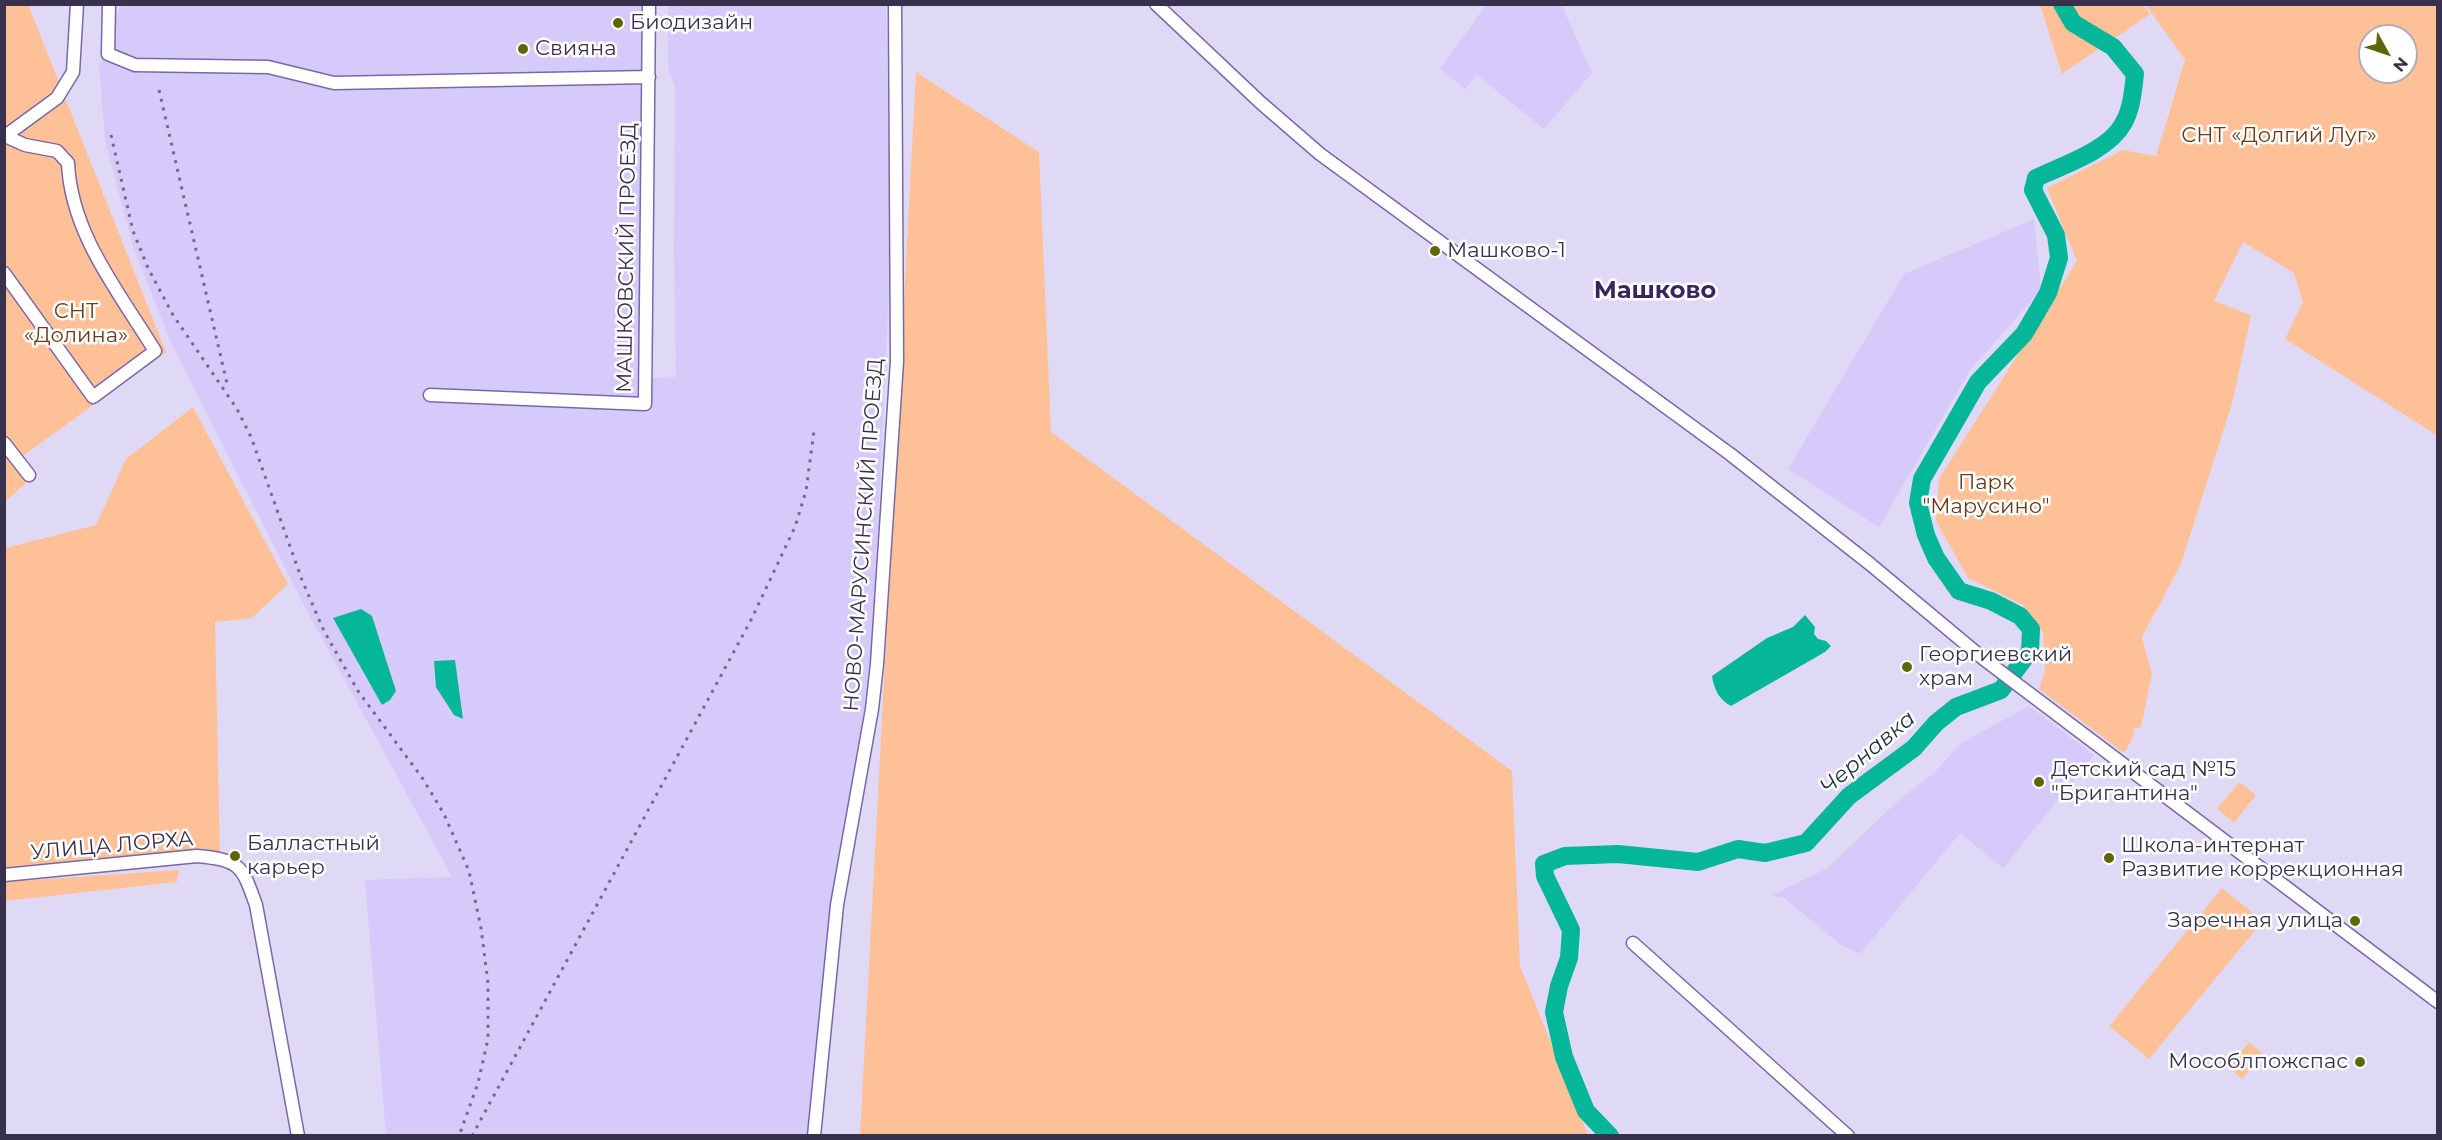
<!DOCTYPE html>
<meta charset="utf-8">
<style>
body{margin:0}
#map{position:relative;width:2442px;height:1140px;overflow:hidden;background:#e0d9f6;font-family:Montserrat,sans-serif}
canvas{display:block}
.frame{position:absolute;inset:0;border:6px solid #38314c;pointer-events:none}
.north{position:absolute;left:2358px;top:24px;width:60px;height:60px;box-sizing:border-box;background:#fff;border:2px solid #afadb7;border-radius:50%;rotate:130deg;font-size:16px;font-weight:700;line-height:24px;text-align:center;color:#38314c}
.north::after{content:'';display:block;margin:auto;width:21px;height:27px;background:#5d6608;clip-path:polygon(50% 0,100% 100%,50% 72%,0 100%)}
</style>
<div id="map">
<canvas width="2442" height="1140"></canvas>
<div class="frame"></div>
<div class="north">N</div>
</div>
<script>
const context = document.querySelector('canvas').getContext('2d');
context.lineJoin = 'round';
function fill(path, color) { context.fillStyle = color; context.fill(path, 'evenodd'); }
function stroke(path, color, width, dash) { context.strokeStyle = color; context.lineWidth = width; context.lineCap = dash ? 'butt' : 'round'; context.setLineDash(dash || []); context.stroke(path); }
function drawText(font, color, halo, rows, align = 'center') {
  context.font = font + ' Montserrat,sans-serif'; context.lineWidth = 5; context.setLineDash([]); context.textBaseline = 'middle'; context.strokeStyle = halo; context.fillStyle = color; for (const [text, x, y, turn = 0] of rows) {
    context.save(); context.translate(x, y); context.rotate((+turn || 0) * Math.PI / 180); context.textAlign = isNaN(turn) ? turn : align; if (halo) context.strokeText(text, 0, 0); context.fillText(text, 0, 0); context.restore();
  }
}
const built = new Path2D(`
 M1561 4 1592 73 1544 129 1477 75 1465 89 1440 69 1486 5Z
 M121 5H644L647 378 676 377 674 253 675 88 668 67V5H886L891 246 872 663 831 906 810 1135H386L365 880 452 877 308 613 171 343 132 243 105 140 99 66Z
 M2034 219 2041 290 1970 370 1879 527 1788 469 1904 274Z
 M2029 706 2094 755 2003 868 1960 833 1860 954 1841 945 1784 898 1770 896 1826 869 1901 798 1934 773 1961 743Z`);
const green = new Path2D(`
 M28 4 166 352 12 464 27 482 5 502 4 5Z
 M2040 5H2143L2150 14 2062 74Z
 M2146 5H2437L2438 436 2285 339 2303 302 2294 273 2243 242 2214 301 2251 315 2233 400 2181 564 2142 637 2152 674 2141 727 2133 729 2134 736 2124 753 2039 689 2045 671 2043 632 2023 605 1968 578 1936 521 1939 479 2077 261 2047 188 2123 150 2156 156 2185 60ZM2370 36H2406V72H2370Z
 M916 72 1039 152 1051 432 1512 771 1520 966 1588 1135 860 1136Z
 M193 407 288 584 252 618 215 622 220 852 5 870V548L96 525 126 459Z
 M2239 782 2256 795 2234 823 2217 809Z
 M179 870 177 882 5 901V882Z
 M2222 888 2263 921 2149 1059 2109 1026Z
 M2249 1042 2263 1054 2242 1079 2228 1067Z`);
const water = new Path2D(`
 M361 609 372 616 396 691 390 700 382 705 333 618Z
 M1805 615 1815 627 1814 634 1818 639 1826 641 1831 646 1825 652 1731 706C1719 700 1714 689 1712 676L1767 638 1793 627Z
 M455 660 463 719 454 715 436 687 434 661Z`);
const river = new Path2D(`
 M1610 1136 1586 1111 1564 1057 1554 1012 1559 986 1569 958 1571 930 1545 876 1544 864 1565 856 1618 854 1698 862 1738 849 1765 853 1806 843 1849 796 1914 748 1936 723 1956 707 2001 690 2030 651 2031 629 2020 616 1991 601 1959 591 1936 558 1926 535 1918 503 1922 479 1978 382 2024 334 2048 293 2059 258 2056 235 2033 190 2036 178C2063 165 2108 151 2123 124 2132 109 2133 90 2135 74L2113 47 2073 23 2062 4`);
const minor = new Path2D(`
 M109 4 108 54 135 65 268 67 334 83 649 77
 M1156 4 1261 103 1320 154 1730 454 1870 564 1985 660 2438 1002
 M4 273 93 397 155 351C119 292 71 234 68 163L57 151 25 145 5 136 57 98 73 72 77 4
 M430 395 645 404 649 4
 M4 443 29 475
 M4 875 197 856C241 860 242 866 256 905L298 1136
 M1633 943 1848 1136
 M814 1136 837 905 872 709 877 664 897 361 895 4`);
const rail = new Path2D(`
 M159 90 228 388
 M111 135 133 231 148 268 173 315 237 409 251 437 302 580 324 631 358 691 423 779 444 814 469 871 481 928 488 983V1039L478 1083 459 1136
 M472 1136 751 620 795 527 806 491 814 431`);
const markers = [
 [618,23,6,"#5d6608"],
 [523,49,6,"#5d6608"],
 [1435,251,6,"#5d6608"],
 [1907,667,6,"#5d6608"],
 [2039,782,6,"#5d6608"],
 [235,856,6,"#5d6608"],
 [2109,858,6,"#5d6608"],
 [2355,921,6,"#5d6608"],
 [2360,1062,6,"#5d6608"]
];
const poiNames = [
 ["Биодизайн",630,23],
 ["Свияна",535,49],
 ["Машково-1",1447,251],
 ["Георгиевский",1919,655],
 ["храм",1919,679],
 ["Детский сад №15",2051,770],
 ["\"Бригантина\"",2051,794],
 ["Балластный",247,844],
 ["карьер",247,868],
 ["Школа-интернат",2121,846],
 ["Развитие коррекционная",2121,870],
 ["Заречная улица",2343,921,"right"],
 ["Мособлпожспас",2348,1062,"right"]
];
const parkNames = [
 ["СНТ «Долгий Луг»",2279,136],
 ["СНТ",76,312],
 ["«Долина»",76,336],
 ["Парк",1986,483],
 ["\"Марусино\"",1986,507]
];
const streetNames = [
 ["МАШКОВСКИЙ ПРОЕЗД",627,258,-89],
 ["НОВО-МАРУСИНСКИЙ ПРОЕЗД",864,535,-86],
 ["УЛИЦА ЛОРХА",112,846,-5]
];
const waterNames = [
 ["Чернавка",1868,753,-40]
];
const quarterNames = [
 ["Машково",1655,291]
];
fill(built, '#d5caf9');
fill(green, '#fec197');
fill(water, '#05b699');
stroke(river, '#05b699', 18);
stroke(minor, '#7968a8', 15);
stroke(minor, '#fff', 12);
stroke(rail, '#726b87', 3, [3, 6]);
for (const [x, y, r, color] of markers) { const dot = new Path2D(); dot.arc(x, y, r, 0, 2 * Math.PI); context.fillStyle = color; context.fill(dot); stroke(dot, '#fff', 2); }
drawText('21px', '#38314c', '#fff', poiNames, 'left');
drawText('21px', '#683c1b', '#fff', parkNames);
drawText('21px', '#38314c', '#fff', streetNames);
drawText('italic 22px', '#18362f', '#fff', waterNames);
drawText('bold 24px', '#392660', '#fff', quarterNames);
</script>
